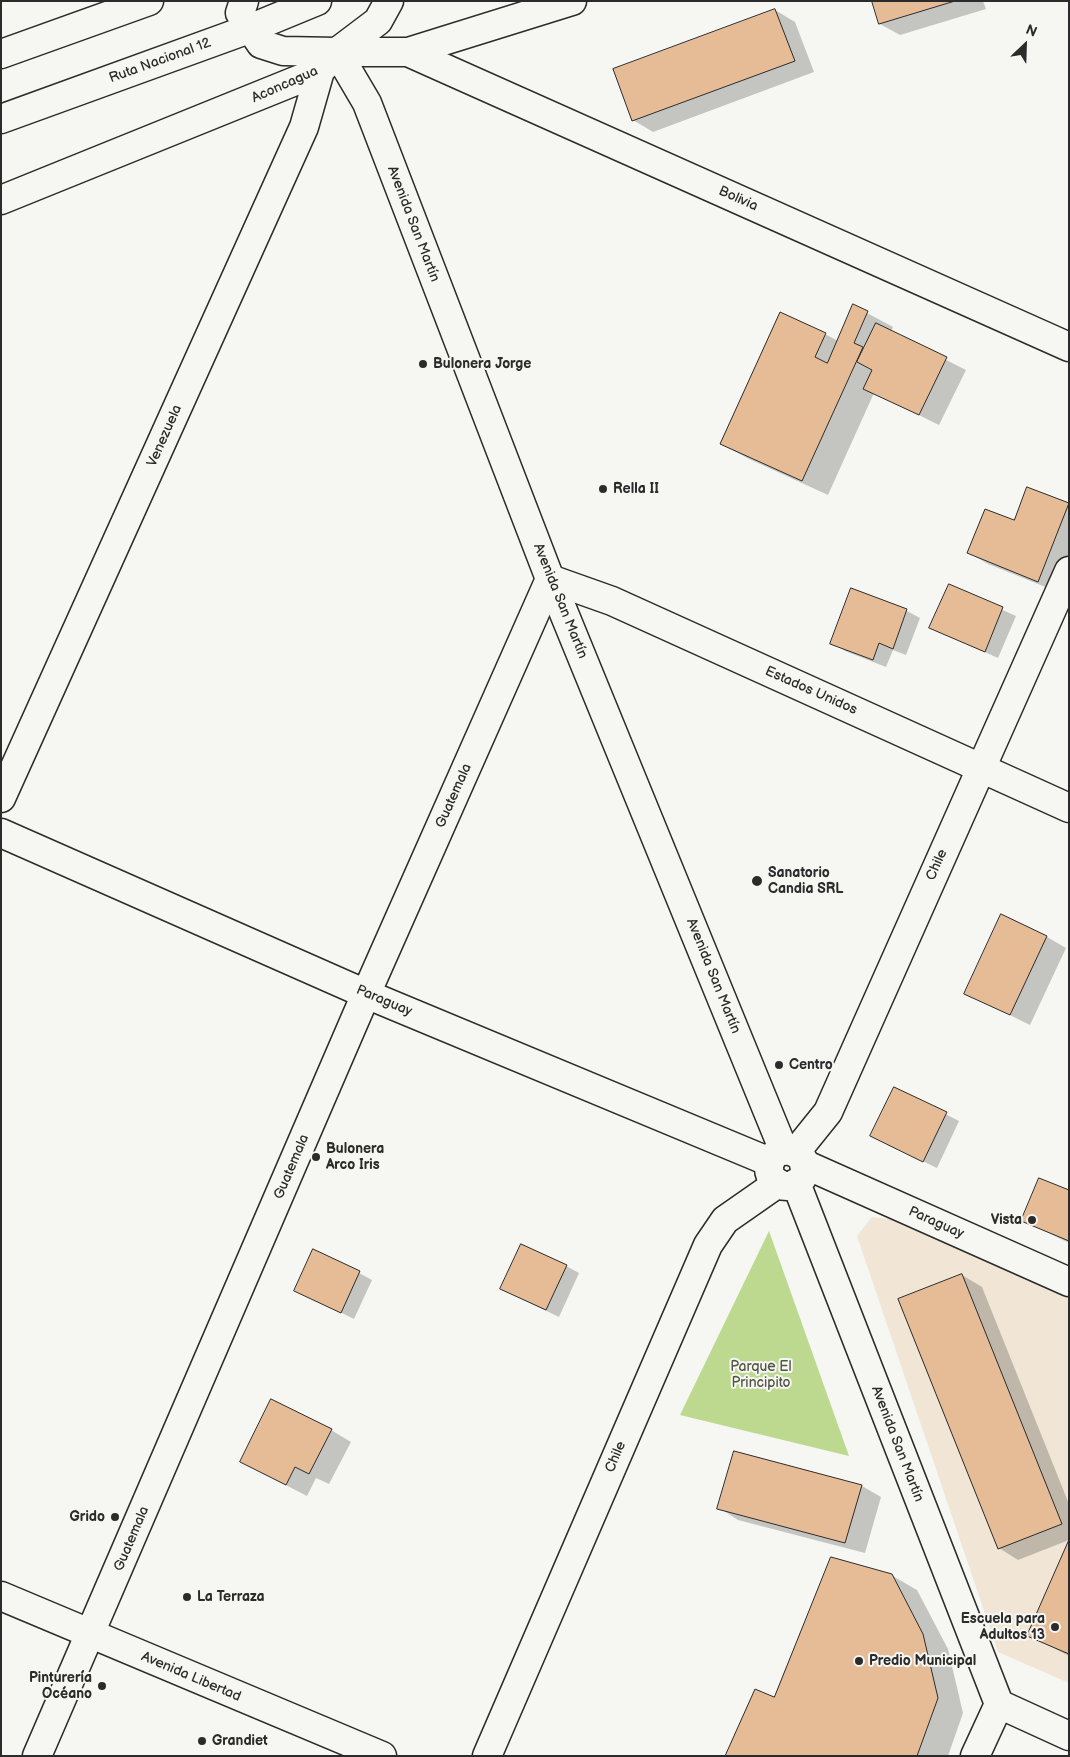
<!DOCTYPE html>
<meta charset="utf-8">
<style>
body{margin:0}
#map{position:relative;width:1070px;height:1757px;overflow:hidden;background:#f6f6f2;font-family:"Balsamiq Sans",sans-serif}
canvas{display:block}
.frame{position:absolute;inset:0;border:2px solid #2b2b2b;pointer-events:none}
.north{position:absolute;left:1000px;top:20px;width:50px;height:50px;-webkit-text-stroke:4px #f6f6f2;paint-order:stroke;rotate:24deg;font-size:14px;font-weight:700;line-height:20px;text-align:center;color:#2b2b2b}
.north::after{content:'';display:block;margin:auto;width:18px;height:22px;background:#2b2b2b;clip-path:polygon(50% 0,100% 100%,50% 72%,0 100%)}
</style>
<div id="map">
<canvas width="1070" height="1757"></canvas>
<div class="frame"></div>
<div class="north">N</div>
</div>
<script>
const context = document.querySelector('canvas').getContext('2d');
context.lineJoin = 'round';
function fill(path, color) { context.fillStyle = color; context.fill(path, 'evenodd'); }
function stroke(path, color, width, dash) { context.strokeStyle = color; context.lineWidth = width; context.lineCap = dash ? 'butt' : 'round'; context.setLineDash(dash || []); context.stroke(path); }
function drawText(font, color, halo, rows, align = 'center') {
  context.font = font + ' "Balsamiq Sans",sans-serif'; context.lineWidth = 4; context.setLineDash([]); context.textBaseline = 'middle'; context.strokeStyle = halo; context.fillStyle = color; for (const [text, x, y, turn = 0] of rows) {
    context.save(); context.translate(x, y); context.rotate((+turn || 0) * Math.PI / 180); context.textAlign = isNaN(turn) ? turn : align; if (halo) context.strokeText(text, 0, 0); context.fillText(text, 0, 0); context.restore();
  }
}
const built = new Path2D(`
 M872 1217 899 1220 1069 1290V1683L998 1652 857 1236Z`);
const green = new Path2D(`
 M769 1231 849 1456 680 1415Z`);
const shadow = new Path2D(`
 M873 1H983L986 9 900 35 880 24Z
 M775 10 795 22 814 72 653 132 633 120Z
 M854 306 893 327 891 332 966 370 939 425 874 393 828 495 747 458 721 444 825 334 838 341Z
 M1028 488 1069 504V566L1058 592 988 564 969 553 1014 521Z
 M949 586 1016 616 998 658 931 628Z
 M852 590 907 611 920 618 906 655 893 650 886 667 845 651 832 643Z
 M1047 937 1066 948 1030 1025 965 993Z
 M894 1088 959 1121 937 1168 885 1143Z
 M1069 1192V1243L1022 1220Z
 M566 1266 579 1273 559 1317 501 1289Z
 M359 1273 372 1280 354 1319 295 1290Z
 M962 1275 982 1287 1069 1504V1540L1018 1560 999 1548Z
 M331 1430 351 1442 329 1484 316 1478 307 1496 241 1462Z
 M862 1486 881 1497 865 1553 738 1520 719 1508Z
 M1069 1543V1656L1028 1635Z
 M891 1575 917 1590 948 1649 963 1713 948 1756H726L774 1698Z`);
const building = new Path2D(`
 M872 1H955L879 24Z
 M775 9 795 61 632 121 613 69Z
 M853 304 868 311 854 343 863 347 802 481 720 444 780 312 826 333 815 357 827 363Z
 M876 323 947 357 919 415 863 389 872 370 857 362Z
 M1027 487 1069 503 1038 582 967 553 985 509 1014 520Z
 M949 584 1003 607 985 652 929 628Z
 M851 588 907 609 893 649 879 643 873 660 830 644Z
 M1001 914 1047 936 1010 1015 964 994Z
 M894 1087 947 1112 923 1162 870 1136Z
 M1039 1178 1069 1190V1241L1021 1221Z
 M521 1244 567 1265 546 1310 500 1289Z
 M313 1249 360 1271 341 1313 294 1291Z
 M962 1274 1062 1524 998 1549 898 1299Z
 M271 1399 332 1429 309 1474 295 1467 286 1485 240 1462Z
 M734 1451 862 1485 845 1543 717 1509Z
 M1069 1540V1654L1027 1636Z
 M831 1557 892 1574 923 1634 938 1698 917 1756H725L755 1689 774 1697Z`);
const street = new Path2D(`
 M408 52 1069 347
 M1 54 149 1
 M1 200 320 71 337 52H408L572 1
 M1 798 304 127 320 71
 M1 833 366 994 770 1162
 M795 1153 828 1112 1069 571
 M804 1164 1069 1282
 M37 1756 366 994 550 579 612 601 1069 808
 M487 1756 708 1245 725 1220 778 1183`);
const secondary = new Path2D(`
 M244 1 240 13 261 44 283 51 337 52 378 21 389 1
 M337 52 367 103 550 579 784 1151
 M769 1168a18 18 0 1 1 36 0a18 18 0 1 1-36 0Z
 M796 1183 999 1704
 M1 1596 382 1756
 M999 1704 1069 1736
 M975 1756 999 1704`);
const highway = new Path2D(`
 M1 119 249 29 317 1`);
const markers = [
 [423,364,5,"#2b2b2b"],
 [603,489,5,"#2b2b2b"],
 [757,881,6,"#2b2b2b"],
 [779,1065,5,"#2b2b2b"],
 [316,1157,5,"#2b2b2b"],
 [1032,1220,5,"#2b2b2b"],
 [115,1517,5,"#2b2b2b"],
 [187,1597,5,"#2b2b2b"],
 [1055,1627,5,"#2b2b2b"],
 [859,1661,5,"#2b2b2b"],
 [102,1686,5,"#2b2b2b"],
 [202,1741,5,"#2b2b2b"]
];
const streetNames = [
 ["Ruta Nacional 12",160,61,-20],
 ["Aconcagua",285,85,-24],
 ["Bolivia",738,199,24],
 ["Avenida San Martín",413,224,69],
 ["Venezuela",165,436,-66],
 ["Avenida San Martín",560,601,68],
 ["Estados Unidos",811,691,24],
 ["Guatemala",454,796,-66],
 ["Chile",937,865,-66],
 ["Avenida San Martín",713,976,68],
 ["Paraguay",384,1001,23],
 ["Guatemala",292,1167,-67],
 ["Paraguay",936,1223,24],
 ["Avenida San Martín",897,1444,69],
 ["Chile",616,1457,-67],
 ["Guatemala",132,1539,-67],
 ["Avenida Libertad",191,1677,23]
];
const poiNames = [
 ["Bulonera Jorge",433,364],
 ["Rella II",613,489],
 ["Sanatorio",768,873],
 ["Candia SRL",768,889],
 ["Centro",789,1065],
 ["Bulonera",326,1149],
 ["Arco Iris",326,1165],
 ["Vista",1022,1220,"right"],
 ["Grido",105,1517,"right"],
 ["La Terraza",197,1597],
 ["Escuela para",1045,1619,"right"],
 ["Adultos 13",1045,1635,"right"],
 ["Predio Municipal",869,1661],
 ["Pinturería",92,1678,"right"],
 ["Océano",92,1694,"right"],
 ["Grandiet",212,1741]
];
const parkNames = [
 ["Parque El",761,1367],
 ["Principito",761,1383]
];
fill(built, '#f1e5d6');
fill(green, '#bdd990');
fill(shadow, '#0003');
fill(building, '#e6bc96');
stroke(building, '#2b2b2b', 1);
stroke(street, '#2b2b2b', 31);
stroke(secondary, '#2b2b2b', 31);
stroke(highway, '#2b2b2b', 31);
stroke(street, '#f6f6f2', 28);
stroke(secondary, '#f6f6f2', 28);
stroke(highway, '#f6f6f2', 28);
for (const [x, y, r, color] of markers) { const dot = new Path2D(); dot.arc(x, y, r, 0, 2 * Math.PI); context.fillStyle = color; context.fill(dot); stroke(dot, '#f6f6f2', 2); }
drawText('14px', '#2b2b2b', '#f6f6f2', streetNames);
drawText('bold 14px', '#2b2b2b', '#f6f6f2', poiNames, 'left');
drawText('14px', '#505644', '#f6f6f2', parkNames);
</script>
